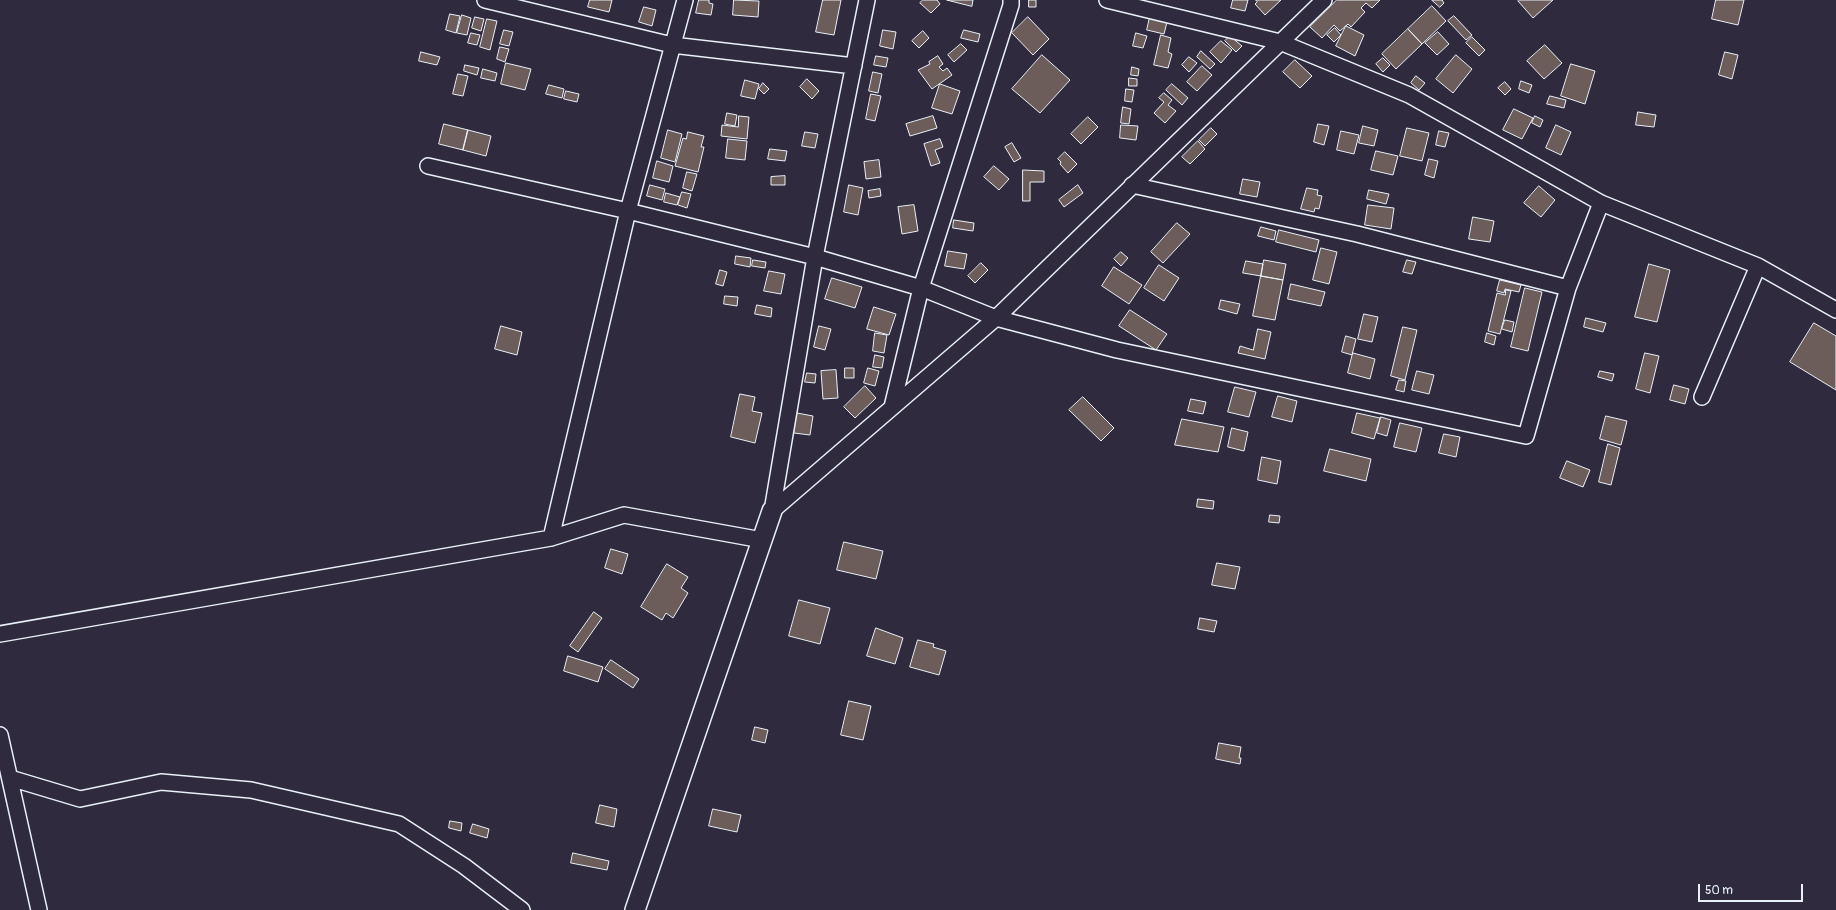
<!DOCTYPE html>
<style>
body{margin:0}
#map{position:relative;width:1836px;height:910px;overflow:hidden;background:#2f2a3d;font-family:Pangolin,sans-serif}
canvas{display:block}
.scale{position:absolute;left:1698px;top:884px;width:105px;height:18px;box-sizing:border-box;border:2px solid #e8f1f8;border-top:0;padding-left:5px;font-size:12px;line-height:14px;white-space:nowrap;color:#e8f1f8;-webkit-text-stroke:3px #2f2a3d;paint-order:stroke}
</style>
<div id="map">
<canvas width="1836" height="910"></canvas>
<div class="scale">50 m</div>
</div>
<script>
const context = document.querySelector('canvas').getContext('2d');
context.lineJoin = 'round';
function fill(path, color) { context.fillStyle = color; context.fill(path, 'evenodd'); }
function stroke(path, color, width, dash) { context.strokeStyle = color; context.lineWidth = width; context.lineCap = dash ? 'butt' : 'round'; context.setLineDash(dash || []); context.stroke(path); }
const building = new Path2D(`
 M590 0H612L609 12 588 7Z
 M699 0H709V3L713 4 711 15 696 13Z
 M734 0 759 1 758 17 733 15Z
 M823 0H841L834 35 816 32Z
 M923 0H937L940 4 931 13 920 3Z
 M947 0H973L972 6Z
 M1029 0H1036V7H1029Z
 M1233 0H1248L1245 11 1231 8Z
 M1256 0H1281L1265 15 1255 4 1257 2Z
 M1337 0H1380L1372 8 1366 3 1361 8 1365 12 1351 27 1348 24 1340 31 1334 25 1322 38 1310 27Z
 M1432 0H1442L1444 3 1440 7Z
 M1519 0H1553L1533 18 1518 1Z
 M1716 0H1744L1738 25 1712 19Z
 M1432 6 1446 21 1422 44 1408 29Z
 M644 7 656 10 652 26 639 22Z
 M450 14 460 16 456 33 446 30Z
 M462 15 471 18 467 35 457 33Z
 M1454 16 1472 35 1466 40 1448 21Z
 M475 17 484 19 481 31 472 28Z
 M1028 17 1049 39 1033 55 1012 33Z
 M1150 17 1167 22 1164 34 1147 30Z
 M487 19 497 21 490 50 480 47Z
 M1346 26 1364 35 1355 56 1336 46Z
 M1335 28 1341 35 1334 42 1327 35Z
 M1408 29 1422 44 1396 69 1382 54Z
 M504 30 513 32 509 46 500 44Z
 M883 30 896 32 893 49 880 46Z
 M964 30 980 34 978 42 961 38Z
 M923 31 929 38 919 48 912 41Z
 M1438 32 1449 44 1437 55 1425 43Z
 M471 33 480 35 477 45 468 43Z
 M1136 33 1147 36 1143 48 1133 46Z
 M1161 35 1171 38 1168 52 1172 54 1168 68 1154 65Z
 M1230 36 1242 46 1236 52 1225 41Z
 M1472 37 1485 50 1479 56 1466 43Z
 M1221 41 1232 50 1221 63 1210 52Z
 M961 44 967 50 954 62 948 55Z
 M1545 45 1562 63 1544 79 1527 61Z
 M500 47 509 49 505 62 497 59Z
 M1201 51 1215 64 1210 69 1197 57Z
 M421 52 440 57 437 65 419 61Z
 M1725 52 1738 55 1732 79 1719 75Z
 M1042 55 1070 80 1040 113 1012 89Z
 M1456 55 1472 69 1453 93 1436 79Z
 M876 56 888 58 886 67 874 65Z
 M938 56 943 64 939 67 943 71 947 68 952 75 932 89 918 70 930 64 929 62Z
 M1189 57 1197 63 1189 72 1182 65Z
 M1383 58 1390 65 1383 72 1376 64Z
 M1295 60 1312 76 1300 88 1283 72Z
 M506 63 531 69 525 90 501 84Z
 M1571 64 1595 71 1585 104 1561 96Z
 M465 65 479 68 477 75 464 71Z
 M1202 66 1212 75 1197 91 1187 82Z
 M1132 67 1139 69 1138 76 1131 75Z
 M483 69 497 73 495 81 481 78Z
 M873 72 882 74 878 93 869 91Z
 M458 74 468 76 463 96 453 94Z
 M1416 76 1425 83 1419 90 1411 83Z
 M1129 78 1137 79V86H1129Z
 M807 79 819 91 812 99 800 87Z
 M745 80 759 84 755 99 741 96Z
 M1521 81 1532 85 1529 93 1519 89Z
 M1505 82 1511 89 1505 95 1498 88Z
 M763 83 769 89 764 94 759 89Z
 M940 84 960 91 952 114 932 108Z
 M1172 84 1188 98 1182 105 1166 90Z
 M549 85 564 89 562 98 546 94Z
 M1126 89 1134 90 1132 102 1125 101Z
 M566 91 579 94 577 102 564 99Z
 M1164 93 1172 100 1168 105 1176 111 1165 123 1154 113 1164 102 1159 98Z
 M871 94 881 96 875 121 866 119Z
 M1550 96 1566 100 1564 108 1547 104Z
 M1123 107 1131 109 1129 124 1121 123Z
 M1514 109 1533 118 1522 139 1503 130Z
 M1638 112 1656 115 1654 127 1636 125Z
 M727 113 737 115 735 126 725 124Z
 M739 116 749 117 747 139 721 136 722 125 738 127Z
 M933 116 937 128 910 136 906 124Z
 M1535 116 1543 120 1540 127 1532 123Z
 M1088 117 1098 127 1081 144 1071 134Z
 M444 124 468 130 463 150 439 144Z
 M1318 124 1329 126 1324 145 1314 142Z
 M1121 125 1138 126 1136 140 1120 138Z
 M1556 125 1571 132 1561 155 1546 148Z
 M1363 126 1378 130 1374 146 1359 143Z
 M1211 128 1217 134 1205 146 1199 140Z
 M1407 128 1429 133 1422 161 1400 156Z
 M468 130 491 136 486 156 463 150Z
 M668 130 682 134 675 162 661 158Z
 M1341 131 1359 135 1354 154 1337 150Z
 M1439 131 1449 133 1445 147 1436 145Z
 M688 132 704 136 701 147H704L698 172 675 166 683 138 686 139Z
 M805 132 818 134 815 148 802 146Z
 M728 139 747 141 745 160 726 158Z
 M940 139 943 147 935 150 940 163 931 166 924 144Z
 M1198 141 1205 149 1190 164 1182 157Z
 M1012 143 1021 158 1014 162 1005 147Z
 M770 149 787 151 785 161 768 159Z
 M1376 151 1398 156 1393 175 1371 170Z
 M1065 152 1077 164 1068 173 1060 164 1061 162 1058 159Z
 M1429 159 1438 161 1434 178 1425 175Z
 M879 160 881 177 866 179 864 162Z
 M657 161 673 166 669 182 653 178Z
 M994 166 1009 179 999 190 984 177Z
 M1023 170 1044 171V182H1030V201H1023Z
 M687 172 697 174 692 191 683 188Z
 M785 176V185H771V177Z
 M1243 179 1260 182 1257 197 1240 194Z
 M650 185 665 189 662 200 647 196Z
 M849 185 863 188 858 215 844 212Z
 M1078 185 1083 193 1064 207 1059 200Z
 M1539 186 1555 200 1541 217 1524 203Z
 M1307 188 1318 190 1317 195 1322 196 1319 209 1315 208 1314 212 1301 209Z
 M880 189 881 196 869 198 868 191Z
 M1369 190 1389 194 1386 204 1367 199Z
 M682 192 691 194 687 208 678 205Z
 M666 193 680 197 677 205 664 202Z
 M914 205 918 231 902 234 898 207Z
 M1368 205 1394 208 1391 229 1365 225Z
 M1473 217 1494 221 1490 242 1469 239Z
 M954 220 974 223 973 231 953 228Z
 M1177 223 1190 234 1163 263 1151 252Z
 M1261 227 1276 231 1274 240 1258 236Z
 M1279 230 1319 240 1316 252 1276 242Z
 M1321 248 1337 252 1329 284 1313 280Z
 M948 251 967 254 964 269 945 266Z
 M1121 252 1128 258 1121 266 1114 259Z
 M736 256 751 258 750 267 735 264Z
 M753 260 766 262 765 268 752 266Z
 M1264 260 1286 264 1283 280 1261 276Z
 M1407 260 1416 262 1412 274 1403 272Z
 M1246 261 1263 264 1261 276 1243 273Z
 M981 263 988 270 975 283 968 276Z
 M1649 264 1670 270 1657 322 1635 317Z
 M1159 265 1179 278 1164 301 1144 288Z
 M1114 267 1142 285 1129 304 1102 286Z
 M720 270 727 272 723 286 716 284Z
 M769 271 785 274 781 294 764 291Z
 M1261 276 1283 280 1275 320 1253 316Z
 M832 278 862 287 855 308 825 299Z
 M1500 280 1521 285 1519 292 1505 289 1504 293 1497 291Z
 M1291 284 1325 292 1321 306 1288 299Z
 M1525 288 1542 292 1528 351 1511 347Z
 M1506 290 1511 291 1500 334 1488 331 1497 293 1505 295Z
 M725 296 738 297 737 306 724 304Z
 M1221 300 1240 304 1237 314 1219 309Z
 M757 305 772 308 771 317 755 314Z
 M874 307 896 314 889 335 867 329Z
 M1130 310 1167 334 1156 350 1119 326Z
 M1364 314 1378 317 1372 342 1358 339Z
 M1586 318 1606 323 1603 332 1584 327Z
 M1505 320 1514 322 1512 332 1502 329Z
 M1814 323 1836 336V390L1790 362Z
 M501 326 522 332 517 355 495 349Z
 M819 326 831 329 825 350 814 347Z
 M1403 327 1417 330 1405 380 1391 376Z
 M1258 329 1271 332 1265 359 1238 353 1240 346 1253 350Z
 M875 333 887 335 884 353 873 351Z
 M1487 333 1496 336 1494 345 1485 342Z
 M1346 336 1356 339 1352 355 1342 352Z
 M1353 353 1375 359 1370 379 1348 373Z
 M1645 353 1659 356 1650 393 1636 389Z
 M875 355 884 357 882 368 873 367Z
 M845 368H854V378H845Z
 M868 368 879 371 875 386 864 383Z
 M836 370 838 398 823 399 821 371Z
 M1417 371 1434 375 1429 394 1412 390Z
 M1600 371 1614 374 1612 381 1598 377Z
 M807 373 816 374 815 383 805 382Z
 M1399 380 1406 381 1404 392 1396 390Z
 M1674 385 1689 389 1685 404 1670 400Z
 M865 386 876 398 855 418 844 407Z
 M1235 387 1256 392 1249 417 1228 412Z
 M740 394 755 397 752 411 762 413 755 443 731 437Z
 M1278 396 1297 401 1292 422 1272 417Z
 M1083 397 1114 428 1101 441 1069 410Z
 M1191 399 1206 402 1203 414 1188 411Z
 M797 413 813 416 810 435 794 433Z
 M1357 413 1380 418 1374 439 1352 433Z
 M1606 416 1627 421 1621 445 1600 439Z
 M1381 417 1391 420 1387 436 1377 433Z
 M1182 419 1224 427 1218 452 1175 445Z
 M1400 423 1422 428 1416 452 1394 447Z
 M1232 428 1248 432 1244 451 1228 447Z
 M1444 434 1460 437 1456 457 1439 453Z
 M1608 444 1620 448 1611 485 1599 482Z
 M1330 449 1371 459 1366 481 1324 471Z
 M1262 457 1281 461 1277 484 1258 480Z
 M1567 461 1590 470 1583 487 1560 478Z
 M1198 499 1214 501 1213 509 1197 507Z
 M1270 515 1280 516 1279 523 1269 522Z
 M844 542 883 551 876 579 837 570Z
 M611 549 628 554 622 574 605 568Z
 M1217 563 1240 567 1235 589 1212 585Z
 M667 564 688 577 681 588 688 593 673 618 666 613 662 620 641 607Z
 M799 600 830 608 820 644 789 636Z
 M594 612 602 618 578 652 570 646Z
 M1200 618 1217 621 1214 632 1198 629Z
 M876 628 903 638 895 664 867 656Z
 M918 640 934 644 933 647 946 651 939 675 910 667Z
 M568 656 603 667 598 682 564 671Z
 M611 660 639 679 633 688 605 669Z
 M849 701 871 706 863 740 841 735Z
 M755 727 768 730 765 743 752 740Z
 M1219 743 1241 747 1239 758H1241L1240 764 1216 759Z
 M600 805 617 809 614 827 596 823Z
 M713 809 741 815 737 832 709 826Z
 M450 821 462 823 461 831 449 828Z
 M473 824 489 829 487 838 470 833Z
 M573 853 609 861 607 870 571 863Z`);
const minor = new Path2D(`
 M485 0 672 45 854 66
 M1107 0 1280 42 1409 95 1601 203 1758 266 1836 310
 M428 166 628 211 815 257 921 288 996 318 1117 350 1526 436 1568 288 1601 203
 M1132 185 1357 234 1568 288
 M1702 397 1758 266
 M892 407 921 288 1011 5V0
 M772 511 996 318 1324 0
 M772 511 815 257 867 0
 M551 538 628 211 685 0
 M0 634 551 538 624 515 762 540
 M0 735 39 910
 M10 778 80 799 161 782 251 790 399 824 464 866 522 910`);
const tertiary = new Path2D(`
 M635 910 772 511`);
fill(building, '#6c5c5a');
stroke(building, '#e8f1f8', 1);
stroke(minor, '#e8f1f8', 18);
stroke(tertiary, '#e8f1f8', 22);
stroke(minor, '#2f2a3d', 15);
stroke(tertiary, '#2f2a3d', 19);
</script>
